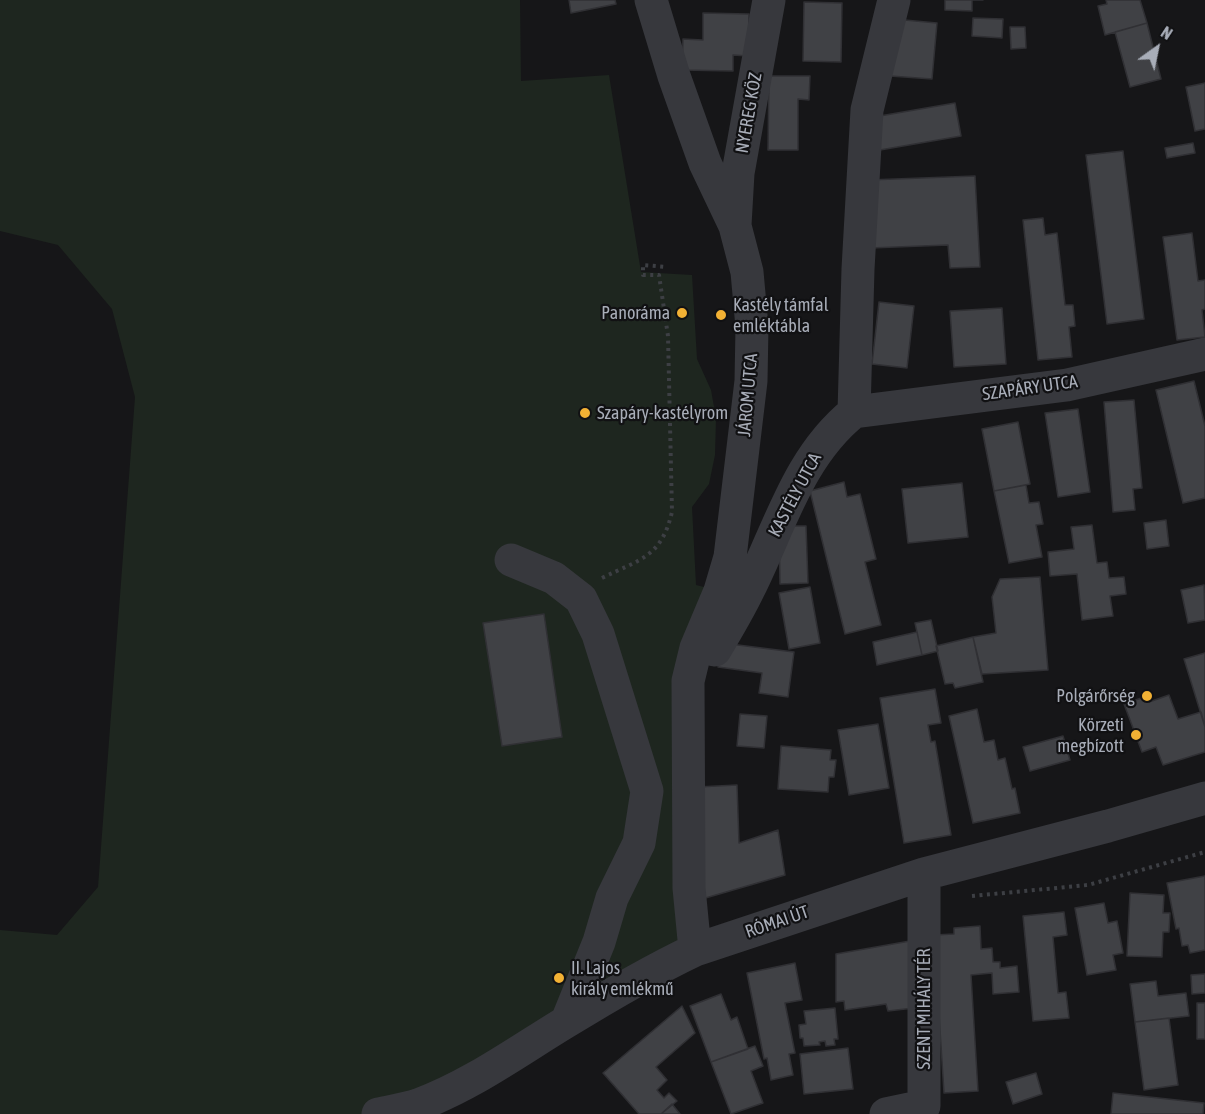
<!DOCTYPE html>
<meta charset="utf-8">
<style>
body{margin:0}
#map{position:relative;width:1205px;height:1114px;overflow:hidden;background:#161618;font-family:"Asap Condensed",sans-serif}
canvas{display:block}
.north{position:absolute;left:1127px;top:18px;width:60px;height:60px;-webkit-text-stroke:4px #111113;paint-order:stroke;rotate:33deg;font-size:16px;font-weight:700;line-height:24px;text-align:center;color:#a8adb8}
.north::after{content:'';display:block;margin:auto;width:21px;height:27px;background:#a8adb8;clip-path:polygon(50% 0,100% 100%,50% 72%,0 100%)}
</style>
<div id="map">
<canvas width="1205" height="1114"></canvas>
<div class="north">N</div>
</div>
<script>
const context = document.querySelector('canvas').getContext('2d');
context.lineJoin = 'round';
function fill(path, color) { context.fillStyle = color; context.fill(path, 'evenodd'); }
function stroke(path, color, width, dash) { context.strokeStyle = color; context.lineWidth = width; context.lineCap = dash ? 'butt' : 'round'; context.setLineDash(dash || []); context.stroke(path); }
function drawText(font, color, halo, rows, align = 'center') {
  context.font = font + ' "Asap Condensed",sans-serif'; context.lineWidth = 4.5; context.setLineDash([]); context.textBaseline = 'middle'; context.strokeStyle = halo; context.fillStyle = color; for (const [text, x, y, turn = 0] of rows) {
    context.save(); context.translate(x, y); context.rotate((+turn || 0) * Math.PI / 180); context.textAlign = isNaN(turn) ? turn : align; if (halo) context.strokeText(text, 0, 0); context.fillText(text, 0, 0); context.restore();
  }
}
const green = new Path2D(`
 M0 0H520L521 81 609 75 641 272 692 275 697 359 711 390 716 418 715 455 709 484 692 507 696 585 720 591 696 648 695 950 378 1114H0V930L57 935 98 887 135 397 112 309 58 245 0 231Z`);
const building = new Path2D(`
 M569 0H615L616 4 571 13Z
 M945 0H983H972V11L945 10Z
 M1106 0H1140L1147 23 1105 35 1098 6 1107 4Z
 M804 2 842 3 841 62 803 61Z
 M703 13 749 14 748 56 733 55V71L682 70 683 39 703 40Z
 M973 18 1003 19 1002 38 972 36Z
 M894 19 937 23 932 79 890 76Z
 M1147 23 1161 79 1130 87 1115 32Z
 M1010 27H1025L1026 48 1011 49Z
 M769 76H810L809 100 798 99V150H768Z
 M1205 83V129L1195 131 1186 87Z
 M955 103 961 136 880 150 874 117Z
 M1193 143 1195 153 1167 158 1165 148Z
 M1123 151 1144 319 1107 324 1086 155Z
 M975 176 980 267 950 268 948 245 870 248 868 180Z
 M1043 218 1045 235 1057 233 1065 305H1073L1075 326 1069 327 1072 357 1038 360 1023 220Z
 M1192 233 1198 281 1205 280V309L1202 310 1205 337 1177 340 1163 237Z
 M879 302 914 306 907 368 872 364Z
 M1002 308 1006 364 954 367 950 311Z
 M1194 381 1205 426V498L1183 503 1156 390Z
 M1134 400 1142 488 1133 489 1135 510 1113 512 1104 402Z
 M1078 409 1090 492 1058 497 1045 413Z
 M1018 422 1030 484 994 491 982 429Z
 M844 482 847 497 860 494 876 559 865 562 881 625 845 634 810 491Z
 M962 483 968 537 908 543 902 489Z
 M1026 485 1029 503 1039 502 1043 524 1036 525 1042 557 1009 563 994 491Z
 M1166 520 1169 546 1147 549 1144 523Z
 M1092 525 1097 563 1107 562 1109 578 1124 577 1126 594 1110 596 1113 616 1082 620 1077 574 1050 576 1048 552 1074 549 1071 527Z
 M779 526H806L808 583 780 584Z
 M1040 577 1048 670 982 674 973 637 996 633 992 597 1000 579Z
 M1204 585 1205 620 1188 623 1181 590Z
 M810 587 820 643 789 649 779 593Z
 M544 614 562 737 502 746 483 623Z
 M931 620 938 651 922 655 915 623Z
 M917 632 922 655 877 665 873 642Z
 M973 637 983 682 955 688 953 683 945 684 936 646Z
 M722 643 794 652 788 697 759 693 762 673 718 667Z
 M1205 653V727L1184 659Z
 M935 689 941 723 928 725 931 742 935 741 951 835 904 843 880 698Z
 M1169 695 1178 719 1201 712 1205 727V752L1163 765 1156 747 1142 752 1124 704 1147 696 1149 702Z
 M977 709 984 742 994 740 998 760 1005 758 1012 789 1015 788 1020 813 973 823 949 716Z
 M740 714 767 716 764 748 737 746Z
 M878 724 889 788 849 795 838 730Z
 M1063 736 1070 760 1030 771 1023 747Z
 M781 746 831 750 830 760H836L834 777H829L828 792 778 789Z
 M737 785 739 843 778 830 785 875 702 899 697 787Z
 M1205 876V950L1190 953 1188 945 1182 946 1179 928 1176 929 1167 883Z
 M1130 893 1164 895 1163 913H1170L1169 932H1163L1162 957 1127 956Z
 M1104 903 1108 923 1117 921 1123 953 1113 955 1116 970 1087 975 1075 908Z
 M1064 912 1067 935 1053 937 1058 993 1066 992 1069 1018 1033 1021 1023 916Z
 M980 926 981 949 992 948 993 962H1000V968L1017 966 1019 992 993 994 992 973 971 975 978 1091 944 1093 934 935 954 934V928Z
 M910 941 914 1008 888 1011 886 1004 845 1010 844 1001 836 1002V954Z
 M795 963 802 1000 785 1003 795 1053 789 1054 793 1075 771 1080 767 1058 764 1059 747 973Z
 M1205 974V993L1192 994 1191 975Z
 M1156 981 1158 996 1186 993 1189 1016 1135 1022 1130 984Z
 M721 994 731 1020 737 1017 748 1049 711 1062 690 1006Z
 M1197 1003H1205V1039H1197Z
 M682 1006 695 1033 656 1067 667 1080 657 1090 664 1098 669 1093 677 1101 661 1114H639L603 1073Z
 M835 1008 838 1039H834L835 1045 826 1046 825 1041 819 1042 820 1045 804 1046 803 1038H800L799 1025 806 1024 804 1011Z
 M1169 1018 1178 1085 1144 1090 1135 1022Z
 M755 1046 763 1066 751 1071 763 1103 731 1114 711 1062Z
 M848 1048 853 1089 804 1094 800 1054Z
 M1036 1073 1042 1094 1013 1104 1006 1082Z
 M1113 1093 1204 1103 1203 1114H1111Z
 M672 1104 680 1114H661Z`);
const path = new Path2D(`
 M602 578C640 559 661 558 672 512L668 336 659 275H643V265L667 267
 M972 896 1088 885 1205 852`);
const minor = new Path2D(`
 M651 0 674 76 705 163 735 226 747 272 752 327 751 381 730 557 720 591 696 648 688 681 689 888 695 950
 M735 225 738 173 769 0
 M854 412 858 269 867 110 894 0
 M854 412 1067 385 1205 354
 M511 560 554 578 581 599 598 634 647 791 639 843 612 898 599 942 567 1021
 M715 650C727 630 739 610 749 589 780 527 798 457 854 412
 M378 1114C391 1111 406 1109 418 1105 472 1085 518 1051 566 1022 608 996 651 971 695 950L924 874 1108 826 1205 798
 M886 1114 924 1106V874`);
const markers = [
 [682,313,6,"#f2b134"],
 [721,315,6,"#f2b134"],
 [585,413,6,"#f2b134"],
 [1147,696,6,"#f2b134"],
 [1136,735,6,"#f2b134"],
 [559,978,6,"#f2b134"]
];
const streetNames = [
 ["NYEREG KÖZ",749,113,-80],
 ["SZAPÁRY UTCA",1030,388,-8],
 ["JÁROM UTCA",748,395,-85],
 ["KASTÉLY UTCA",795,495,-62],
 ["RÓMAI ÚT",777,922,-19],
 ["SZENT MIHÁLY TÉR",924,1009,-90]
];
const poiNames = [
 ["Kastély támfal",733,305],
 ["emléktábla",733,326],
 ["Panoráma",670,313,"right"],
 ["Szapáry-kastélyrom",597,413],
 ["Polgárőrség",1135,696,"right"],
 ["Körzeti",1124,725,"right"],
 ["megbízott",1124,746,"right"],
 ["II. Lajos",571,968],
 ["király emlékmű",571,989]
];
fill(green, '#1e261f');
fill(building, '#404145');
stroke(building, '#303034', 1.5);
stroke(path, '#3d3f44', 4, [3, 4.5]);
stroke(minor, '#37383d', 33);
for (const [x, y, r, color] of markers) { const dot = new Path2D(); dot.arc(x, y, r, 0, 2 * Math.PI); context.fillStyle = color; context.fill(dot); stroke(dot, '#111113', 2); }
drawText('18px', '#a8adb8', '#111113', streetNames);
drawText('18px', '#a8adb8', '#111113', poiNames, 'left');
</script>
